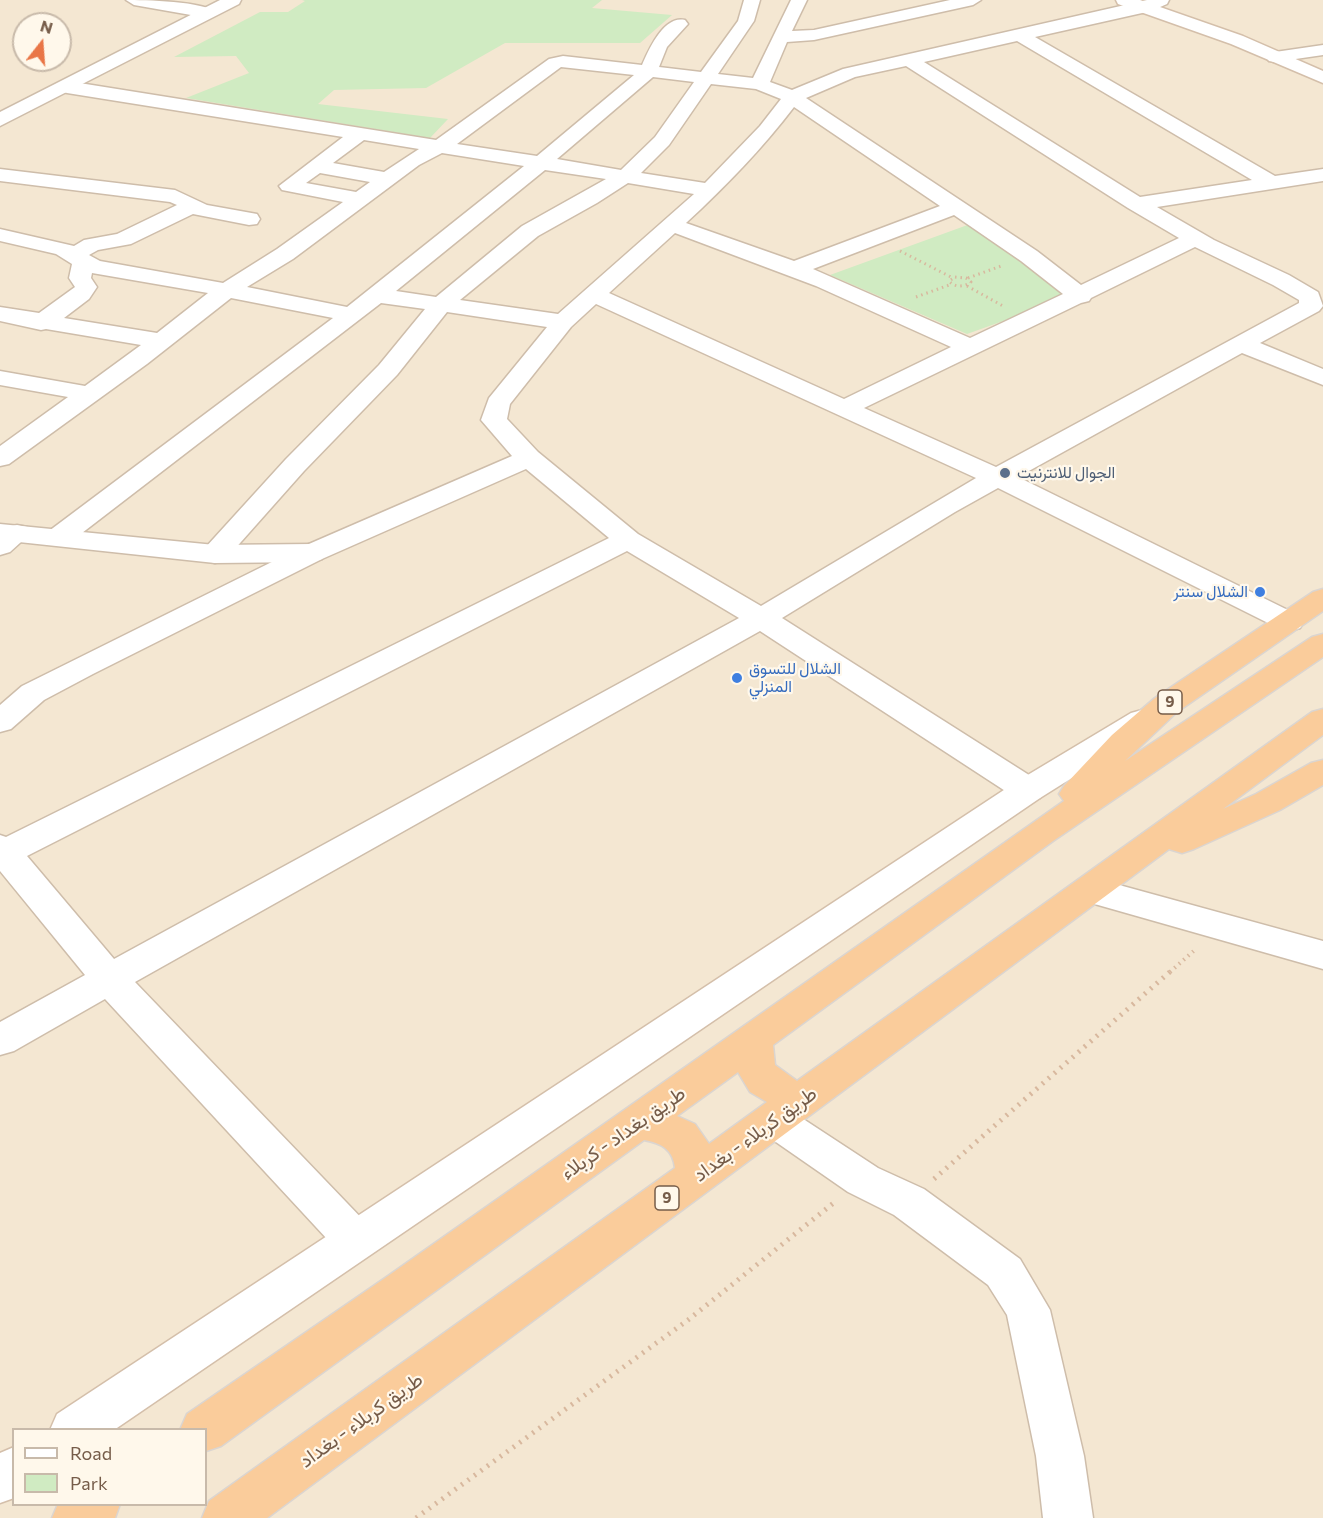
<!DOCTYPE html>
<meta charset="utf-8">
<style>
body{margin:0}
#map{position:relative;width:1323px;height:1518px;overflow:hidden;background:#fdf5e4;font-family:Commissioner,sans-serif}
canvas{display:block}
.legend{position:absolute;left:12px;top:1428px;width:195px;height:78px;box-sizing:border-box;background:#fff8eb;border:2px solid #c8baaa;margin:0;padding:8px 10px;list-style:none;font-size:18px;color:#765c49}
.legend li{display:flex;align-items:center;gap:12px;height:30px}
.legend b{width:30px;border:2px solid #c8baaa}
.north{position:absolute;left:12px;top:12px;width:60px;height:60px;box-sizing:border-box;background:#fff8eb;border:2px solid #c8baaa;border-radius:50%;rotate:17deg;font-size:16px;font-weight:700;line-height:24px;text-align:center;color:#765c49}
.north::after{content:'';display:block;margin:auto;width:21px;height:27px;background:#e97647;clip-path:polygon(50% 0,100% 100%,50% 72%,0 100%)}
</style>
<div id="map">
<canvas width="1323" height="1518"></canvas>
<ul class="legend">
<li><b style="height:8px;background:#fff"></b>Road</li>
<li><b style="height:16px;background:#d0ebc2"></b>Park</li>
</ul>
<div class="north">N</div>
</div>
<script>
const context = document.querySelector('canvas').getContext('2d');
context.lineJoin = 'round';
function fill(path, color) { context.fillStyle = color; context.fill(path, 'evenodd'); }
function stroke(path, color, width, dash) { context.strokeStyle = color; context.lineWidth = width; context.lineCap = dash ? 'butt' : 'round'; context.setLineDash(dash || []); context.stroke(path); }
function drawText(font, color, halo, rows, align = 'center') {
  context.font = font + ' Commissioner,Vazirmatn,sans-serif'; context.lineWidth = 4.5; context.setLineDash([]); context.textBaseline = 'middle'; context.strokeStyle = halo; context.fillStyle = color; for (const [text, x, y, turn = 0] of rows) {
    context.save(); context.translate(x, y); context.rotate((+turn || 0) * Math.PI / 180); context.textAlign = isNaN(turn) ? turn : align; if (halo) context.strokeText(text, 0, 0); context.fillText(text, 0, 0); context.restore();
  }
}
const residential = new Path2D(`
 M0 0H1323V1518H0ZM24 24H60V60H24ZM14 1430H206V1504H14Z`);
const green = new Path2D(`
 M302 0H602L592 8 672 15 640 43H505L426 88 334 90 318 104 448 119 430 138 186 98 249 73 236 56 174 57 260 12H288L305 1Z
 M973 223 1070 297 967 334 830 275Z`);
const pathFar2 = new Path2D(`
 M900 251 953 278
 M955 277 966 278 971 282C964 287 955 288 949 281Z
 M968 278 1004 265
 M967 286 1003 306
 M916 297 952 284`);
const pathFar1 = new Path2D(`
 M1170 972 1196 949`);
const path = new Path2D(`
 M934 1179 1172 970
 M416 1518 688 1320 836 1201`);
const minor = new Path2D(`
 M126 0C143 0 206 1 216 13L208 18 134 5Z
 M744 0H760L754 21 718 74 753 78 791 0H807L792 31 814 30 950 0H981L973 5 814 40 787 42 770 82 792 90 843 69 1147 0H1169L1167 4 1151 11 1035 37 1275 176 1323 169V181L1157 207 1214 240 1289 275 1318 292 1323 306 1319 311 1260 343 1323 369V385L1242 353 1018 477 1300 616 1304 622 1300 628 1289 631 1278 628 998 488 955 512 782 618 1040 782 1045 790 1040 798 1028 801 1016 798 760 631 135 982 370 1227 377 1240 370 1253 355 1258 340 1253 105 999 14 1051 0 1055V1022L85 975 0 871V835L6 837 609 538 526 469 322 559 93 674 44 700 11 729 0 732V705L22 686 302 547 512 456 481 420 489 398 547 327 447 312 397 375 304 471 225 560 215 563 205 560 201 554 205 548 286 459 379 365 425 309 381 303 69 543 59 545 49 543 45 537 49 531 333 318 231 298 147 364 9 464 0 466V446L68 397 0 385V371L85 386 141 345 46 329 41 330 0 321V307L39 313 75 287 69 278 72 264 56 254 0 241V229L74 246 84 240 117 234 177 205 170 202 0 181V169L175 190 207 205 257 214 260 219 257 224 249 225 193 214 131 244 98 250 89 255 100 261 223 283 277 249 343 202 282 190 279 186 343 137 67 93 60 91 58 87 60 83 67 81 436 140 549 59 563 56 642 65C649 49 664 15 685 20L688 24 667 47 659 67 701 72 738 21ZM1017 41 1252 180 1140 197 924 62ZM906 66 1128 208 1179 238 1081 285 1037 251 806 98 855 77ZM561 67 634 75 537 156 457 144ZM653 77 694 82 655 137 621 170 557 159ZM711 84 756 89 781 99 760 126 705 183 641 173 669 145ZM794 107 940 206 794 261 686 223C725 187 762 149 794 107ZM364 140 419 149 384 172 333 163ZM442 153 524 166 347 307 247 287 293 259 419 165ZM545 170 606 179 522 226 436 297 396 291ZM320 173 370 182 356 192 306 183ZM628 183 694 194 558 314 460 300 538 236 597 203ZM954 215 1021 261 1063 294 970 338 813 269ZM675 233 816 286 951 347 844 399 609 293ZM1195 247 1273 285 1299 300V303L996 467 864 408 1081 303 1089 301 1091 298ZM92 273 208 293 157 333 64 318 89 299 97 287 91 278ZM596 304 976 478 761 606 638 534 538 452 507 419 510 404 571 327ZM627 551 739 618 114 959 27 856Z
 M1323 45V55L1275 62 1269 61 1266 57 1269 53 1275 52Z
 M17 525 27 527 31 533 10 552 0 555V532L7 527Z
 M1090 877 1323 941V969L1077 899 1072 890 1077 881Z
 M774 1104 788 1109 878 1168 924 1189 1020 1259 1050 1310 1084 1456 1093 1518H1043L1036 1456 1007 1315 988 1285 894 1215 848 1192 760 1131 754 1120 760 1109Z`);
const tertiary = new Path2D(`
 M220 0H241L239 4 0 126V112Z
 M0 524 215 545 312 544 322 547 326 553 322 559 312 562 215 563 0 540Z`);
const secondary = new Path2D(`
 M1116 0H1140L1243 36 1323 71V83L1231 44 1118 4Z
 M1142 710 1153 713 1158 720 1153 727 1040 798 114 1430H50L57 1414 1016 782 1131 713Z
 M14 1447V1498L0 1503V1453Z`);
const trunk = new Path2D(`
 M1323 589V611L1177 712 1125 761 1312 637 1323 634V657L1053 841 773 1045 775 1065 797 1081 1312 712 1323 709V735L1223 809 1256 794 1311 763 1323 760V785L1280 810 1194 849 1182 853 1169 849 267 1518H202L209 1501 675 1168C673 1149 661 1143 644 1140L221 1446 206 1451V1430H180L187 1414 388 1276 1064 801 1059 794 1064 786 1112 735 1155 698 1313 592ZM738 1072 750 1092 767 1102 709 1144 695 1124 677 1116Z
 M58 1504H120L115 1518H52Z`);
const markers = [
 [1005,473,6,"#5c6f8a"],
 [1260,592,6,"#3f7fe0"],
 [737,678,6,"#3f7fe0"]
];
const shields = [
 [1170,702,24],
 [667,1198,24]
];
const shieldNames = [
 ["9",1170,702],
 ["9",667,1198]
];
const serviceNames = [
 ["الجوال للانترنيت",1017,473]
];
const shopNames = [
 ["الشلال سنتر",1248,592],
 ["الشلال للتسوق",749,669,"left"],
 ["المنزلي",749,687,"left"]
];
const nearStreetnames = [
 ["طريق بغداد - كربلاء",623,1133,-35],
 ["طريق كربلاء - بغداد",755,1134,-36],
 ["طريق كربلاء - بغداد",361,1420,-36]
];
fill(residential, '#f4e7d2');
fill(green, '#d0ebc2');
stroke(minor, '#cebdaa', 3);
stroke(tertiary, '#cebdaa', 3);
stroke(secondary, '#d4bfaa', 3);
stroke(trunk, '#dbd5d0', 3);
stroke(pathFar2, '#d8b89e', 3, [1.5, 4]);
stroke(pathFar1, '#d8b89e', 4, [1.5, 4.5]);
stroke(path, '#d8b89e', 5, [2, 6]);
fill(minor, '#fff');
fill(tertiary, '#fff');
fill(secondary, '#fff');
fill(trunk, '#facc9b');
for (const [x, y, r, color] of markers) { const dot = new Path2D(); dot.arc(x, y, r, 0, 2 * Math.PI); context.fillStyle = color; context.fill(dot); stroke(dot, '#fff8eb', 2); }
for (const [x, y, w] of shields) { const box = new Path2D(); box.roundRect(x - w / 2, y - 12, w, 24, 4.5); context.fillStyle = '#fff8eb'; context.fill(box); stroke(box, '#765c49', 1.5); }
drawText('bold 15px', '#765c49', null, shieldNames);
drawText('16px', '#4e5e75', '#fff8eb', serviceNames, 'left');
drawText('16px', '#366cbe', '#fff8eb', shopNames, 'right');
drawText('20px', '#765c49', '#fff8eb', nearStreetnames);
</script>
